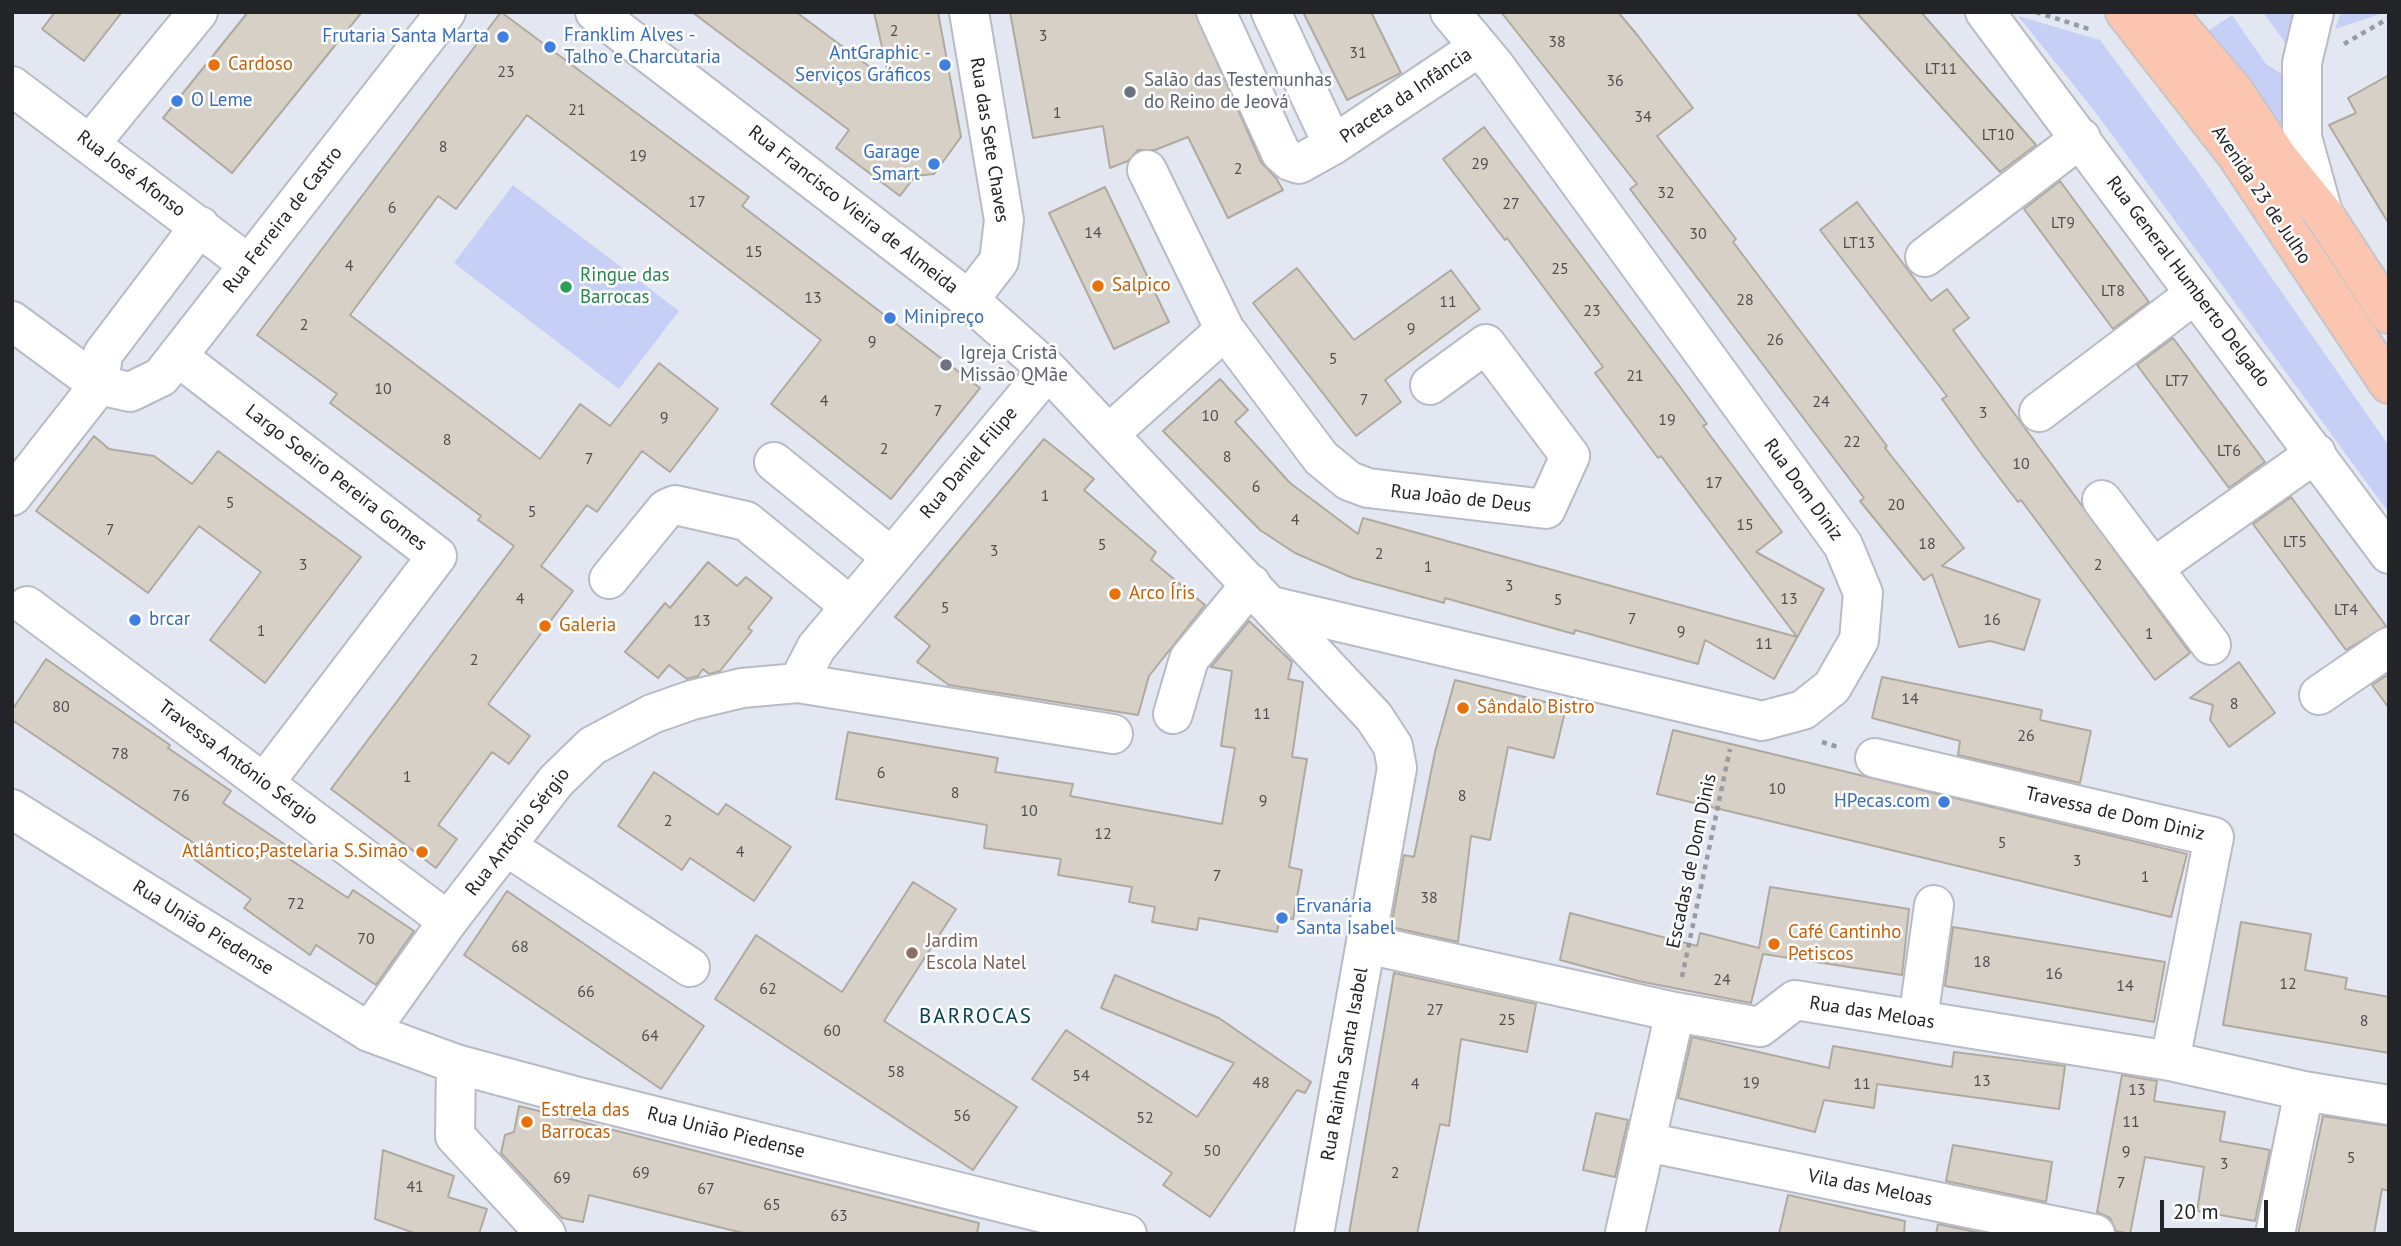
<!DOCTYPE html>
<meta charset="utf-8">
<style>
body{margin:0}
#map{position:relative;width:2401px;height:1246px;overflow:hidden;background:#e3e7f1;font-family:"PT Sans",sans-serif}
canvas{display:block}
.frame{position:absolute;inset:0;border:14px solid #232428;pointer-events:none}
.scale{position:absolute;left:2160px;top:1200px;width:108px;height:32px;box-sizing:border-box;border:4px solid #232428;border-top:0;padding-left:9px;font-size:21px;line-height:24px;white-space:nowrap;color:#232428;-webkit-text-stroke:5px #fff;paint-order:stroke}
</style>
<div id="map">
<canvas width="2401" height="1246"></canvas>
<div class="frame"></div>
<div class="scale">20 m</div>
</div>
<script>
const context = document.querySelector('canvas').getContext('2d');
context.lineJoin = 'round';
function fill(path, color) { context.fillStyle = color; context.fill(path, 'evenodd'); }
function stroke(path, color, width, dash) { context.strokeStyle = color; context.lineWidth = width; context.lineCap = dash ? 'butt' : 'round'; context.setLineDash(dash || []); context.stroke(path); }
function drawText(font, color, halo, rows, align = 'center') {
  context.font = font + ' "PT Sans",sans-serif'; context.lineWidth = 5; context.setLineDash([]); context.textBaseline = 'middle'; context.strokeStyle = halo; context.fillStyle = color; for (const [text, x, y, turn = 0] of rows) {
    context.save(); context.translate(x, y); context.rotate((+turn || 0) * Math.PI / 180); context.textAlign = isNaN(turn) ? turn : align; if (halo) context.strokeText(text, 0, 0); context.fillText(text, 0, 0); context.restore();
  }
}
const green = new Path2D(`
 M2263 12H2299L2288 47Z
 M2341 12H2386L2335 29Z
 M2232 15 2266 64 2283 75 2287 133 2281 141 2199 37Z
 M2018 16 2100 40 2198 172 2389 446V513L2093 109Z
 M513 185 679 311 619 389 454 263Z`);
const building = new Path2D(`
 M55 12H122L84 61 42 29Z
 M248 12H362L232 173 163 118Z
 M501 12 749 197 742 206 980 388 891 499 771 404 821 340 527 115 456 209 438 196 350 315 540 459 580 404 610 426 659 363 718 409 670 472 642 451 597 512 587 505 541 566 573 591 488 704 530 736 509 764 492 752 438 825 457 839 436 868 331 789 514 546 478 520 481 516 330 403 337 394 257 335Z
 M692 12H796L890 82 874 12H938L961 137 934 174 915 176 900 196 836 148 849 130Z
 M1010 12H1195L1261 162 1276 178 1283 190 1228 218 1188 137 1155 150H1138L1128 161 1110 168 1103 126 1033 138Z
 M1303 12H1371L1401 73 1347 100Z
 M1501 12H1618L1638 36 1693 108 1657 136 1736 239 1733 242 1887 446 1885 448 1964 548 1942 566 2040 600 2024 650 1990 641 1959 647 1932 574 1924 580 1860 501 1864 498 1630 189 1637 184Z
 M1856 12H1921L2036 145 2000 172Z
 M2389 75V224L2329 125 2356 113 2348 98Z
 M1484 127 1675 380 1707 424 1703 426 1782 532 1756 552 1824 589 1774 679 1705 640 1698 664 1575 630 1574 634 1445 598 1444 603 1353 578 1295 553 1260 530 1163 431 1220 379 1248 410 1235 422 1290 483 1358 534 1363 518 1797 637 1661 456 1658 458 1595 373 1603 367 1507 238 1505 240 1443 159Z
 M2060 181 2149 302 2113 329 2024 209Z
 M1105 187 1169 322 1114 349 1049 213Z
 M1857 202 1931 301 1947 289 1969 318 1953 330 2190 653 2155 680 2021 500 2018 502 1983 456 1942 399 1947 396 1820 230Z
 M1297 268 1354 340 1451 270 1480 309 1385 380 1401 402 1356 436 1253 303Z
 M2173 338 2265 462 2229 488 2137 365Z
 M94 436 109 449 154 456 192 484 218 451 361 557 265 683 210 640 261 572 199 526 148 593 36 511Z
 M1044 439 1094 479 1084 490 1156 552 1151 560 1205 605 1149 676 1138 715 949 685 917 662 930 646 895 617Z
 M2291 497 2386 626 2346 650 2253 524Z
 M708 562 737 586 746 577 772 598 748 628 752 631 720 671 709 674 703 669 698 676 687 679 669 665 658 678 625 652 665 603 670 608Z
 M1249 621 1292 662 1288 679 1303 682 1292 757 1307 759 1289 867 1302 870 1293 919 1280 917 1277 932 1199 918 1197 930 1152 922 1155 907 1129 902 1132 887 1058 875 1061 859 984 848 987 825 836 799 848 732 998 758 995 772 1073 784 1070 796 1222 824 1235 748 1221 746 1232 671 1211 667Z
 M46 659 170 745 168 748 231 791 223 803 287 846 282 854 348 898 353 890 414 931 376 985 316 945 310 955 244 908 251 899 188 855 195 844 12 720V710Z
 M2239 662 2275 713 2229 747 2210 720 2213 705 2190 698Z
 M2389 674V708L2372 685Z
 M1882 677 2042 710 2040 720 2091 731 2080 783 1958 755 1960 741 1872 718Z
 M1455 680 1566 707 1554 758 1508 747 1490 840 1471 836 1458 942 1391 927 1404 855 1414 857 1435 752Z
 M1673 730 2187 854 2171 917 1657 794Z
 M654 772 718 815 726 804 791 847 754 901 690 858 682 870 618 826Z
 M913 882 956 909 884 1021 1017 1107 973 1170 715 999 756 935 842 992Z
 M1770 887 1909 909 1902 975 1763 954 1751 1003 1638 981 1560 960 1570 913 1697 946 1700 933 1759 948Z
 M507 891 704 1026 661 1089 464 955Z
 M2241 922 2311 934 2305 970 2347 978 2345 989 2389 997V1053L2223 1025Z
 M1953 927 2165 962 2154 1022 1945 986Z
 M1394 973 1536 1004 1527 1052 1461 1039 1449 1126 1440 1124 1417 1234H1349Z
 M1115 975 1219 1018 1311 1082 1305 1093 1297 1090 1210 1217 1163 1185 1172 1173 1032 1079 1066 1030 1197 1117 1234 1063 1101 1008Z
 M1692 1037 1829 1068 1833 1046 1952 1067 1954 1052 2065 1066 2059 1109 1877 1084 1874 1108 1824 1100 1815 1132 1678 1098Z
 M2122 1075 2157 1081 2154 1101 2225 1112 2220 1141 2270 1150 2255 1221 2197 1211 2204 1167 2145 1157 2130 1234 2116 1231 2110 1218 2097 1212Z
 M519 1106 979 1223 977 1234H747L589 1195 583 1222 562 1218 501 1153 505 1135 514 1132Z
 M1596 1113 1628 1120 1615 1177 1583 1170Z
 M2323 1116 2389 1126V1191L2382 1189 2374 1234H2298Z
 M1953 1145 2052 1162 2046 1202 1946 1181Z
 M383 1150 454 1176 448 1197 487 1209 479 1234H417L375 1219Z
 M1788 1195 1905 1221 1904 1234H1779Z
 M1938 1224 1985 1234H1936Z`);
const path = new Path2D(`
 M2036 12 2092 30
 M2344 44 2389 18
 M1822 742 1841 748
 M1682 977 1730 749`);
const street = new Path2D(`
 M595 12 969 300 1048 370 1374 717 1393 746 1397 768 1314 1234
 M1216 12 1281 153 1290 161 1299 164 1333 145 1479 47
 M1271 12 1333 145
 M1985 12 2389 554
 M12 86 248 264
 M90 144 198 12
 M1147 170 1225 330 1321 458 1349 481 1368 488 1546 509 1570 456 1486 344 1430 385
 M1925 257 2081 138
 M969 300 999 261 1004 220 969 12
 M12 321 99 385 130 392 161 377 446 12
 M177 356 437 556 265 782
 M2039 412 2195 294
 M1110 433 1225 330
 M774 462 890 556
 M12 496 99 385 103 354 200 226
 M2102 500 2211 645
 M2153 568 2316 453
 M609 579 666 509 675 505 746 521 850 606
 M27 606 448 921
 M1271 606 1762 721 1803 710 1832 687 1859 640 1863 593 1843 545 1495 66 1450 12
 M798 683 816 648 1048 370
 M2319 695 2389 647
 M1173 714 1189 659 1251 584
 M1875 758 2214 837 2170 1061
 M506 846 690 967
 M1366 944 1675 1012 1760 1027 1795 1000 2170 1061 2304 1091 2389 1105
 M1918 1020 1934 905
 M369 1032 448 921 556 781 592 746 652 714 692 700 742 688 798 683 1113 734
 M456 1064 455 1136 546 1234
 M1646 1142 2095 1234
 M1625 1233 1675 1012
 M2275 1234 2304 1091`);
const secondary = new Path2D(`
 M2314 12 2302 63V137L2323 213
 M12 809 369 1032 456 1064 575 1096 1127 1234`);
const primary = new Path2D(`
 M2125 12 2236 154 2389 384
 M2166 12 2233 90 2279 159 2323 213 2389 314`);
const markers = [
 [503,37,7,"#3f7fe0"],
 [550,47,7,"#3f7fe0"],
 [214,65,7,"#e8710a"],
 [945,65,7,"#3f7fe0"],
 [1130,92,7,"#6b7280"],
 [177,101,7,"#3f7fe0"],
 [934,164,7,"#3f7fe0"],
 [1098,286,7,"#e8710a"],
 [566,287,7,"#2e9e5b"],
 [890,318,7,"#3f7fe0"],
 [946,365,7,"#6b7280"],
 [1115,594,7,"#e8710a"],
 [135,620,7,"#3f7fe0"],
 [545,626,7,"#e8710a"],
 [1463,708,7,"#e8710a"],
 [1944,802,7,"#3f7fe0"],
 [422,852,7,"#e8710a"],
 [1282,918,7,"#3f7fe0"],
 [1774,944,7,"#e8710a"],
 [912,953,7,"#8d6e63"],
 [527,1122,7,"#e8710a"]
];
const numberNames = [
 ["2",894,31],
 ["3",1043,36],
 ["38",1557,42],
 ["31",1358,53],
 ["LT11",1941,69],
 ["23",506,72],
 ["36",1615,81],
 ["21",577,110],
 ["1",1057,113],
 ["34",1643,117],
 ["LT10",1998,135],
 ["8",443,147],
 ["19",638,156],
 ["29",1480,164],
 ["2",1238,169],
 ["32",1666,193],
 ["17",697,202],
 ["27",1511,204],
 ["6",392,208],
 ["LT9",2063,223],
 ["14",1093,233],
 ["30",1698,234],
 ["LT13",1859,243],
 ["15",754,252],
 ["4",349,266],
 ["25",1560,269],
 ["LT8",2113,291],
 ["13",813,298],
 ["28",1745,300],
 ["11",1448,302],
 ["23",1592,311],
 ["2",304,325],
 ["9",1411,329],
 ["26",1775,340],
 ["9",872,342],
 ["5",1333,359],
 ["21",1635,376],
 ["LT7",2177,381],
 ["10",383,389],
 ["7",1364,400],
 ["4",824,401],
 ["24",1821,402],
 ["7",938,411],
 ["3",1983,413],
 ["10",1210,416],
 ["9",664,418],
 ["19",1667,420],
 ["8",447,440],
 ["22",1852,442],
 ["2",884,449],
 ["LT6",2229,451],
 ["8",1227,457],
 ["7",589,459],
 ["10",2021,464],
 ["17",1714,483],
 ["6",1256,487],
 ["1",1045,496],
 ["5",230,503],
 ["20",1896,505],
 ["5",532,512],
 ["4",1295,520],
 ["15",1745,525],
 ["7",110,530],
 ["LT5",2295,542],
 ["18",1927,544],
 ["5",1102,545],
 ["3",994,551],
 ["2",1379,554],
 ["3",303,565],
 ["2",2098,565],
 ["1",1428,567],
 ["3",1509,586],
 ["4",520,599],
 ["13",1789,599],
 ["5",1558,600],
 ["5",945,608],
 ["LT4",2346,610],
 ["7",1632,619],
 ["16",1992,620],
 ["13",702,621],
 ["1",261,631],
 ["9",1681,632],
 ["1",2149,634],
 ["11",1764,644],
 ["2",474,660],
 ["14",1910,699],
 ["8",2234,704],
 ["80",61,707],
 ["11",1262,714],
 ["26",2026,736],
 ["78",120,754],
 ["6",881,773],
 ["1",407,777],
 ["10",1777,789],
 ["8",955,793],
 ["76",181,796],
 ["8",1462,796],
 ["9",1263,801],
 ["10",1029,811],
 ["2",668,821],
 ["12",1103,834],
 ["5",2002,843],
 ["4",740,852],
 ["3",2077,861],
 ["7",1217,876],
 ["1",2145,877],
 ["38",1429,898],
 ["72",296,904],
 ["70",366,939],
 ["68",520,947],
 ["18",1982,962],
 ["16",2054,974],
 ["24",1722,980],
 ["12",2288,984],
 ["14",2125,986],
 ["62",768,989],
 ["66",586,992],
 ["27",1435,1010],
 ["25",1507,1020],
 ["8",2364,1021],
 ["60",832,1031],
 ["64",650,1036],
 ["58",896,1072],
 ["54",1081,1076],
 ["13",1982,1081],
 ["48",1261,1083],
 ["19",1751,1083],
 ["4",1415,1084],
 ["11",1862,1084],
 ["13",2137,1090],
 ["56",962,1116],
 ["52",1145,1118],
 ["11",2131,1122],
 ["50",1212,1151],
 ["9",2126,1152],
 ["5",2351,1158],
 ["3",2224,1164],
 ["69",641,1173],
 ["2",1395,1173],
 ["69",562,1178],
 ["7",2121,1183],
 ["41",415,1187],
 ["67",706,1189],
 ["65",772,1205],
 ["63",839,1216]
];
const shopNames = [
 ["Franklim Alves -",564,36],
 ["Talho e Charcutaria",564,58],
 ["Frutaria Santa Marta",489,37,"right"],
 ["AntGraphic -",931,54,"right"],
 ["Serviços Gráficos",931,76,"right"],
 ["O Leme",191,101],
 ["Garage",920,153,"right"],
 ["Smart",920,175,"right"],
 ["Minipreço",904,318],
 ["brcar",149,620],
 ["HPecas.com",1930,802,"right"],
 ["Ervanária",1296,907],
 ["Santa Isabel",1296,929]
];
const foodNames = [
 ["Cardoso",228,65],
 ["Salpico",1112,286],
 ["Arco Íris",1129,594],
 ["Galeria",559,626],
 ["Sândalo Bistro",1477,708],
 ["Atlântico;Pastelaria S.Simão",408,852,"right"],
 ["Café Cantinho",1788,933],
 ["Petiscos",1788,955],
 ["Estrela das",541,1111],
 ["Barrocas",541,1133]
];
const worshipNames = [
 ["Salão das Testemunhas",1144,81],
 ["do Reino de Jeová",1144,103],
 ["Igreja Cristã",960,354],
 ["Missão QMãe",960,376]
];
const streetNames = [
 ["Praceta da Infância",1406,96,-34],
 ["Rua das Sete Chaves",989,140,81],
 ["Rua José Afonso",131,174,37],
 ["Avenida 23 de Julho",2261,195,56],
 ["Rua Francisco Vieira de Almeida",853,210,38],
 ["Rua Ferreira de Castro",283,220,-52],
 ["Rua General Humberto Delgado",2188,282,53],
 ["Rua Daniel Filipe",969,463,-50],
 ["Largo Soeiro Pereira Gomes",336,478,38],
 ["Rua Dom Diniz",1803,490,54],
 ["Rua João de Deus",1461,499,6],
 ["Travessa António Sérgio",238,763,37],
 ["Travessa de Dom Diniz",2115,814,13],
 ["Rua António Sérgio",518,832,-52],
 ["Escadas de Dom Dinis",1692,861,-78],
 ["Rua União Piedense",203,928,32],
 ["Rua das Meloas",1872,1013,9],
 ["Rua Rainha Santa Isabel",1345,1064,-80],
 ["Rua União Piedense",726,1133,14],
 ["Vila das Meloas",1870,1188,11]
];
const leisureNames = [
 ["Ringue das",580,276],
 ["Barrocas",580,298]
];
const educationNames = [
 ["Jardim",926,942],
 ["Escola Natel",926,964]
];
const neighbourhoodNames = [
 ["BARROCAS",976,1017]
];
fill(green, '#c6d0f7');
fill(building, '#d7d0c7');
stroke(building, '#b0a9a0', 2);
stroke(street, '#b8bbc6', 42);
stroke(secondary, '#b8bbc6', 42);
stroke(primary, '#c6c6c7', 42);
stroke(path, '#989ba2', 4.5, [5, 5]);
stroke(street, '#fff', 38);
stroke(secondary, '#fff', 38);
stroke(primary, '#fbc5af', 38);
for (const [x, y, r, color] of markers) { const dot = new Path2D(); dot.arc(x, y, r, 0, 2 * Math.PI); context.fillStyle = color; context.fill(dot); stroke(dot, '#fff', 2.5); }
drawText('16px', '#504f50', null, numberNames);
drawText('19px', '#366cbe', '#fff', shopNames, 'left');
drawText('19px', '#c56008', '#fff', foodNames, 'left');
drawText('19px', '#5b616d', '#fff', worshipNames, 'left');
drawText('19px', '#232428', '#fff', streetNames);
drawText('19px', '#27864d', '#fff', leisureNames, 'left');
drawText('19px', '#785e54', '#fff', educationNames, 'left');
context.letterSpacing = '2px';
drawText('21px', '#07404f', '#fff', neighbourhoodNames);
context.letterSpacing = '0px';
</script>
